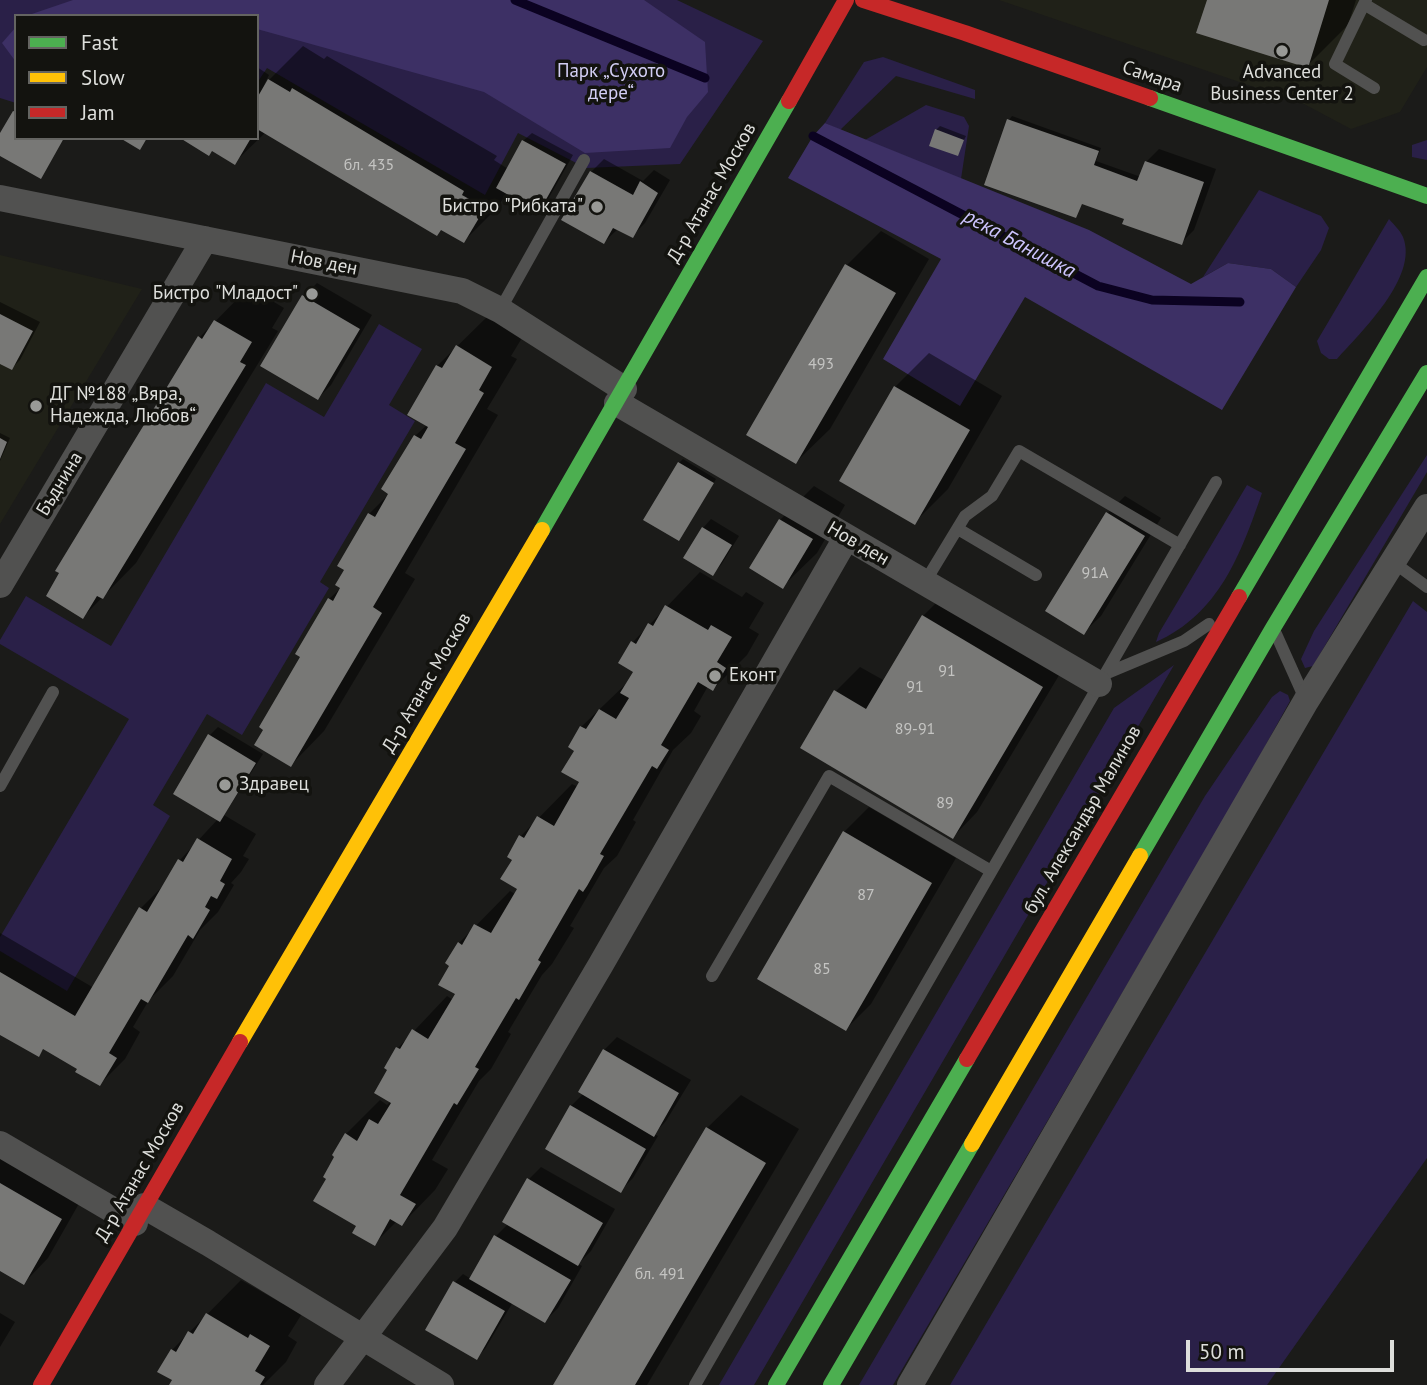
<!DOCTYPE html>
<meta charset="utf-8">
<style>
body{margin:0}
#map{position:relative;width:1427px;height:1385px;overflow:hidden;background:#1b1b19;font-family:"PT Sans",sans-serif}
canvas{display:block}
.legend{position:absolute;left:14px;top:14px;width:245px;height:126px;box-sizing:border-box;background:#13130f;border:2px solid #646461;margin:0;padding:9px 12px;list-style:none;font-size:21px;color:#dddedb}
.legend li{display:flex;align-items:center;gap:14px;height:35px}
.legend b{width:35px;border:2px solid #646461}
.scale{position:absolute;left:1186px;top:1340px;width:208px;height:32px;box-sizing:border-box;border:4px solid #dddedb;border-top:0;padding-left:9px;font-size:21px;line-height:24px;white-space:nowrap;color:#dddedb;-webkit-text-stroke:5px #13130f;paint-order:stroke}
</style>
<div id="map">
<canvas width="1427" height="1385"></canvas>
<ul class="legend">
<li><b style="height:9px;background:#4caf50"></b>Fast</li>
<li><b style="height:9px;background:#ffc107"></b>Slow</li>
<li><b style="height:9px;background:#c62828"></b>Jam</li>
</ul>
<div class="scale">50 m</div>
</div>
<script>
const context = document.querySelector('canvas').getContext('2d');
context.lineJoin = 'round';
function fill(path, color) { context.fillStyle = color; context.fill(path, 'evenodd'); }
function stroke(path, color, width, dash) { context.strokeStyle = color; context.lineWidth = width; context.lineCap = dash ? 'butt' : 'round'; context.setLineDash(dash || []); context.stroke(path); }
function drawText(font, color, halo, rows, align = 'center') {
  context.font = font + ' "PT Sans",sans-serif'; context.lineWidth = 7; context.setLineDash([]); context.textBaseline = 'middle'; context.strokeStyle = halo; context.fillStyle = color; for (const [text, x, y, turn = 0] of rows) {
    context.save(); context.translate(x, y); context.rotate((+turn || 0) * Math.PI / 180); context.textAlign = isNaN(turn) ? turn : align; if (halo) context.strokeText(text, 0, 0); context.fillText(text, 0, 0); context.restore();
  }
}
const built = new Path2D(`
 M999 0H1427V67L1400 112 1351 129 1304 104Z
 M0 255 142 289 0 524Z`);
const green = new Path2D(`
 M0 0H677L763 41 680 164 586 168 518 133 485 195 267 68 257 83V16H16V103L0 98Z
 M883 57 975 90V99L896 76 840 130 825 123 864 62Z
 M926 105 964 117 969 126 961 179 865 140Z
 M1427 140V160L1412 157V145Z
 M1259 190 1321 216 1329 228 1321 250 1296 287 1271 269 1228 263 1203 277Z
 M1389 219C1394 225 1400 230 1403 237 1419 277 1361 332 1337 359H1329L1321 353 1317 341Z
 M379 324 422 349 389 405 415 421 320 582 329 588 242 735 207 714 153 805 170 816 67 991 0 951V937L129 719 0 644V640L26 596 111 646 266 383 324 417Z
 M1427 455V472L1313 666 1305 668 1301 659 1314 631Z
 M1247 485 1262 493C1241 554 1219 614 1156 642L1159 633Z
 M1413 601 1427 612V1158L1267 1385H950Z
 M1174 665 754 1385H719L1114 708Z
 M1280 691 1288 695 1290 701 1242 788 893 1385H859L1205 796 1272 697Z`);
const forest = new Path2D(`
 M73 0H644L705 42 708 92 687 117 670 148 585 153 484 92 257 29V16H26Z
 M16 27V62L2 43Z
 M825 123 1089 230 1191 284 1228 263 1271 269 1296 287 1222 410 1025 297 960 406 883 359 941 259 788 178 813 136Z`);
const shadow = new Path2D(`
 M1209 0H1356L1348 25 1307 66Z
 M303 46 324 59 327 56 497 156 494 160 508 169 523 141 532 133 573 155 547 201 539 210 507 192 498 207 464 241 266 132 235 162 213 149 183 138H257V67L269 75 264 85Z
 M1012 116 1101 148 1096 161 1141 177 1146 162 1159 149 1216 169 1194 230 1181 243 1126 218 1083 202 1076 216 1009 120Z
 M940 126 966 136 957 154 936 130Z
 M604 159 643 181 654 170 670 180 645 223 632 236 618 229 604 242 564 219 591 172Z
 M881 231 929 259 830 429 796 462 748 434 847 265Z
 M317 283 372 315 331 385 318 398 263 366 304 296Z
 M249 287 284 308 272 328 278 331 136 563 83 617 199 338Z
 M0 302 40 322 20 360 12 368 0 362Z
 M491 313 525 333 511 356 517 359 487 409 498 415 405 573 415 579 324 731 291 765 302 656 329 599 342 587 346 570 339 565 369 514 390 493 415 436 427 425 437 366Z
 M929 353 1002 396 948 489 914 523 841 480 895 387Z
 M0 433 10 438 0 461Z
 M683 459 716 479 682 535 679 463Z
 M814 486 845 505 817 553 783 586 752 568 780 520Z
 M1125 496 1161 518 1101 616 1083 633 1108 513Z
 M711 519 739 536 721 565 712 574 703 528Z
 M700 572 742 597 746 592 764 603 749 628 759 634 747 655 713 689 708 686 694 711 701 716 691 733 673 750 633 820 636 822 617 856 604 868 570 926 574 928 552 964 542 975 508 1032 511 1034 491 1069 479 1081 432 1160 448 1169 435 1190 402 1224 397 1221 374 1244 359 1226 329 1178 346 1134 380 1100 387 1105 391 1101 398 1048 447 996 453 1000 457 994 452 965 459 943 510 891 515 894 519 888 514 859 509 856 521 836 572 784 578 787 582 782 576 750 581 727 630 680 635 672 633 642Z
 M948 591 1067 662 977 812 953 837 836 691 860 667 885 681 923 616Z
 M218 727 263 754 224 815 256 834 243 856 249 859 241 872 231 883 234 885 218 912 200 930 173 976 149 1000 133 1027 140 1032 125 1059 100 1084 79 1068 45 1048 38 1055 0 1033V933L94 988 141 908 167 882 180 860 218 819 210 735Z
 M869 807 956 858 871 1004 846 1029 844 832Z
 M617 1037 691 1080 666 1121 654 1134 658 1136 633 1178 620 1191 571 1106 583 1094 604 1050Z
 M741 1095 799 1129 647 1385H555L707 1128Z
 M0 1144 85 1193 48 1258 24 1283 0 1269Z
 M541 1167 615 1209 591 1251 578 1264 582 1266 558 1308 545 1321 513 1302 485 1349 477 1357 455 1282 463 1274 471 1279 496 1236 508 1224 528 1180Z
 M241 1280 283 1304 286 1301 303 1312 288 1336 297 1342 286 1362 263 1385H171L174 1380 172 1350Z
 M0 1313 15 1322 0 1347Z`);
const stream = new Path2D(`
 M515 0 705 78
 M813 136 1098 286 1152 300 1240 302`);
const building = new Path2D(`
 M1207 0H1329L1308 68 1196 33Z
 M268 79 290 92 292 88 464 191 462 195 485 208 464 243 441 230 437 236 257 129V98Z
 M13 111 16 112V138H64L41 179 0 156V133Z
 M1007 119 1099 151 1094 165 1137 181 1145 161 1204 182 1182 245 1122 224 1124 219 1082 204 1076 218 984 185Z
 M935 129 964 140 958 156 929 146Z
 M120 138H147L140 150Z
 M180 138H251L235 165 212 151 209 156Z
 M522 140 566 164 539 212 496 188Z
 M590 171 633 195 640 181 658 193 633 238 613 228 604 244 561 220Z
 M845 264 896 293 796 464 746 435Z
 M302 295 360 329 318 400 260 366Z
 M0 314 33 331 12 370 0 364Z
 M214 320 252 342 240 362 246 365 103 599 97 596 83 619 46 596 59 573 55 571 198 336 202 339Z
 M456 345 492 367 479 390 484 393 455 443 466 449 373 607 382 613 291 767 254 745 263 730 259 727 300 657 295 654 328 598 333 601 340 588 335 585 344 570 337 566 368 513 375 517 388 494 381 489 414 435 421 439 428 427 407 415 436 365 442 368Z
 M894 386 970 430 915 525 839 481Z
 M0 438 7 442 0 459Z
 M678 462 714 483 679 541 643 520Z
 M1106 512 1145 536 1084 635 1045 611Z
 M779 519 813 539 783 589 749 568Z
 M702 527 732 545 713 576 683 558Z
 M665 605 708 630 711 625 732 637 717 662 726 668 713 691 698 682 661 745 669 750 657 769 652 766 600 854 604 856 587 886 583 892 579 889 538 960 541 962 519 1000 516 998 475 1067 479 1069 457 1105 454 1103 400 1195 416 1204 402 1226 390 1219 375 1246 352 1233 356 1226 313 1201 326 1179 323 1177 334 1157 332 1155 345 1133 357 1141 369 1119 378 1124 391 1103 374 1093 387 1070 384 1068 396 1047 400 1049 412 1029 428 1039 455 994 438 985 449 966 445 963 458 942 462 945 474 924 491 933 517 889 500 879 512 860 507 857 519 835 524 838 537 816 554 826 579 782 561 772 574 751 568 747 580 726 586 729 599 709 616 719 629 698 620 693 633 672 618 663 631 641 636 644 648 623 653 626Z
 M922 615 1043 687 953 839 800 748 834 690 866 709Z
 M208 734 256 763 220 822 173 794Z
 M843 831 932 883 846 1031 757 979Z
 M197 838 232 859 220 881 225 884 217 899 211 896 205 907 210 910 193 939 188 935 148 1003 141 999 109 1053 117 1058 100 1086 75 1072 77 1069 43 1049 39 1057 0 1035V972L75 1016 139 907 147 912 178 859 183 862Z
 M603 1049 679 1093 654 1137 578 1092Z
 M570 1105 646 1149 621 1193 545 1149Z
 M706 1127 766 1163 635 1385H553Z
 M527 1178 603 1223 578 1266 502 1222Z
 M0 1183 62 1219 24 1285 0 1271Z
 M494 1235 571 1280 545 1323 469 1279Z
 M453 1281 505 1311 477 1360 425 1330Z
 M206 1313 248 1338 250 1334 270 1346 255 1371 265 1377 260 1385H169L172 1380 157 1372 171 1349 176 1352 188 1331 193 1334Z`);
const lane = new Path2D(`
 M1366 0 1335 64 1374 88
 M1364 4 1424 40
 M500 310 584 160
 M958 529 1036 575
 M1393 562 1427 587
 M925 582 965 516 992 496 1019 451 1180 545
 M1276 634 1306 701
 M1105 674 1184 641 1209 624
 M0 786 53 692
 M712 976 829 776 991 871
 M695 1385 1216 482`);
const street = new Path2D(`
 M0 198 462 291 500 310 624 389
 M617 403 1099 684
 M0 585 205 239
 M0 1144 135 1223
 M144 1206 208 1243 441 1385
 M327 1385 445 1228 600 966 846 538
 M910 1385 1306 701 1427 507`);
const fast = new Path2D(`
 M1150 98 1427 196
 M542 530 789 101
 M1239 597 1427 277
 M1140 856 1273 628 1427 373
 M776 1385 967 1059
 M831 1385 972 1144`);
const slow = new Path2D(`
 M240 1042 542 530
 M972 1144 1140 856`);
const jam = new Path2D(`
 M863 0 965 33 1150 98
 M789 101 846 0
 M967 1059 1239 597
 M41 1385 240 1042`);
const markers = [
 [1282,51,7,"#999a97"],
 [597,207,7,"#999a97"],
 [312,294,7,"#999a97"],
 [36,406,7,"#999a97"],
 [715,676,7,"#999a97"],
 [225,785,7,"#999a97"]
];
const numberNames = [
 ["бл. 435",369,165],
 ["493",821,364],
 ["91А",1095,573],
 ["91",947,671],
 ["91",915,687],
 ["89-91",915,729],
 ["89",945,803],
 ["87",866,895],
 ["85",822,969],
 ["бл. 491",660,1274]
];
const parkNames = [
 ["Парк „Сухото",611,72],
 ["дере“",611,94]
];
const poiNames = [
 ["Advanced",1282,73,"center"],
 ["Business Center 2",1282,95,"center"],
 ["Бистро \"Рибката\"",583,207,"right"],
 ["Бистро \"Младост\"",298,294,"right"],
 ["ДГ №188 „Вяра,",50,395],
 ["Надежда, Любов“",50,417],
 ["Еконт",729,676],
 ["Здравец",239,785]
];
const streetNames = [
 ["Самара",1152,77,19],
 ["Д-р Атанас Москов",712,193,-60],
 ["Нов ден",324,263,11],
 ["Бъднина",60,484,-59],
 ["Нов ден",858,544,30],
 ["Д-р Атанас Москов",427,683,-60],
 ["бул. Александър Малинов",1083,820,-60],
 ["Д-р Атанас Москов",140,1172,-60]
];
const waterNames = [
 ["река Банишка",1019,244,28]
];
fill(built, '#202118');
fill(green, '#2a2048');
fill(forest, '#3d3065');
fill(shadow, '#0007');
stroke(stream, '#0b0221', 9);
fill(building, '#787876');
stroke(lane, '#515150', 12);
stroke(street, '#515150', 26);
stroke(fast, '#4caf50', 16);
stroke(slow, '#ffc107', 16);
stroke(jam, '#c62828', 16);
for (const [x, y, r, color] of markers) { const dot = new Path2D(); dot.arc(x, y, r, 0, 2 * Math.PI); context.fillStyle = color; context.fill(dot); stroke(dot, '#13130f', 2.5); }
drawText('16px', '#c4c4c2', null, numberNames);
drawText('19px', '#d3cef4', '#13130f', parkNames);
drawText('19px', '#dddedb', '#13130f', poiNames, 'left');
drawText('19px', '#dddedb', '#13130f', streetNames);
drawText('italic 21px', '#cdc4fe', '#13130f', waterNames);
</script>
